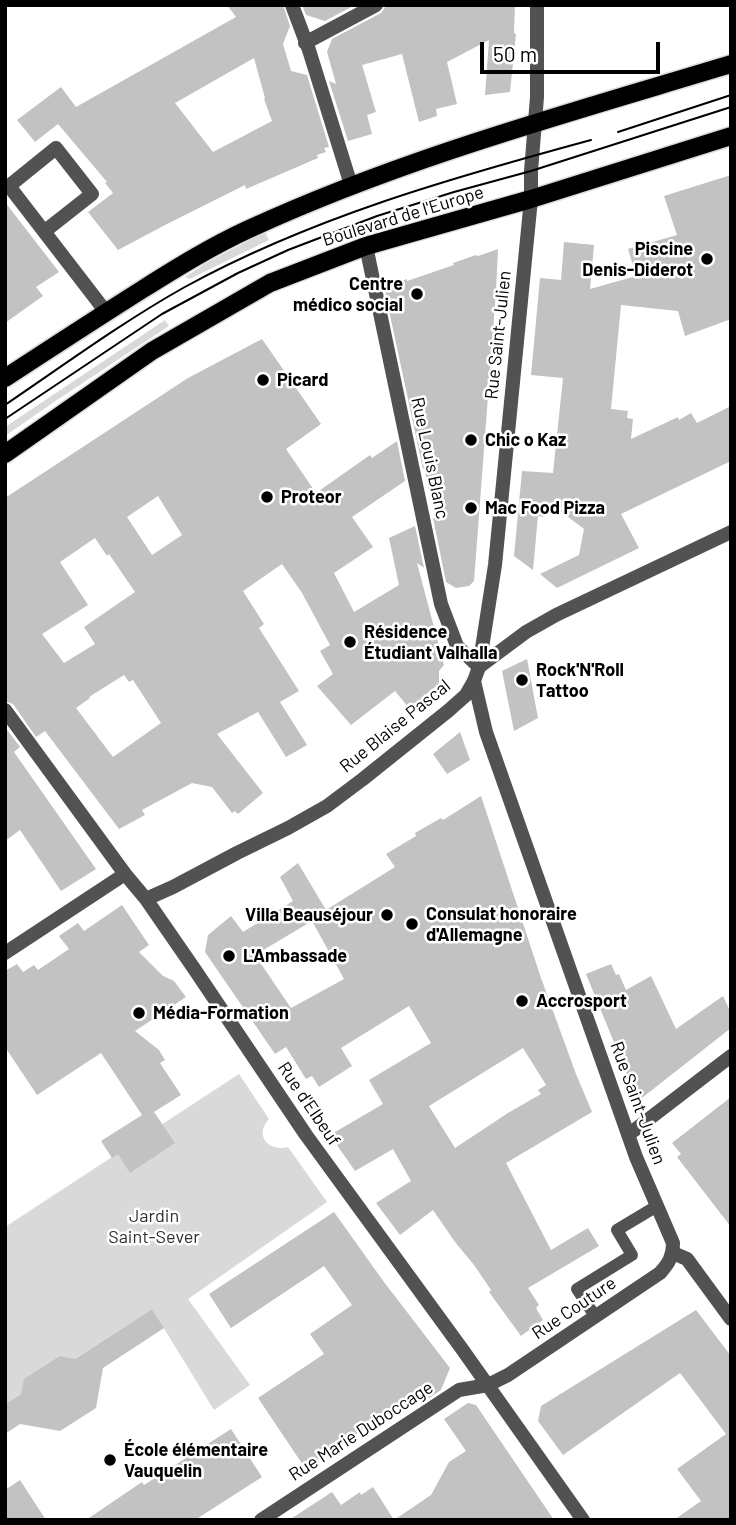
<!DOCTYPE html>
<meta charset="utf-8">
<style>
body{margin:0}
#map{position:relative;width:736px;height:1525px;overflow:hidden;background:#fff;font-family:Barlow,sans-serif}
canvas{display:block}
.frame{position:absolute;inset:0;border:7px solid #000;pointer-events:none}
.scale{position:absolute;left:480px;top:42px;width:180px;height:32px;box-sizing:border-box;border:4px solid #000;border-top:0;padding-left:9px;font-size:21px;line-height:24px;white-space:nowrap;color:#000;-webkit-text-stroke:5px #fff;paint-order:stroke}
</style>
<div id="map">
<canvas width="736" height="1525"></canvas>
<div class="frame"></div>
<div class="scale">50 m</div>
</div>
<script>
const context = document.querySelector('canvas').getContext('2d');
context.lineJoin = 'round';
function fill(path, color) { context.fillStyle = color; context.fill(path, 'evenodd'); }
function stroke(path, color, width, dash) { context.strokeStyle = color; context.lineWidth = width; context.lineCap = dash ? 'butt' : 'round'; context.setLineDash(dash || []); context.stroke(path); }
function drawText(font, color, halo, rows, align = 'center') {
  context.font = font + ' Barlow,sans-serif'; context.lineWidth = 5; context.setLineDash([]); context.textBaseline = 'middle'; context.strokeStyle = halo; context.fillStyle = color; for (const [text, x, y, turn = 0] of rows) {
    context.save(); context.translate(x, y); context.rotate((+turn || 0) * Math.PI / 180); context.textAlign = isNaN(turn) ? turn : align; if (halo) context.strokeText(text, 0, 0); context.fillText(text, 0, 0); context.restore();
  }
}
const green = new Path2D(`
 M265 232 269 240 190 279 185 277 208 262Z
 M165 320 169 326 57 400 5 436V427Z
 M239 1074 269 1119C254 1135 268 1152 288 1147L327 1202 188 1299 250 1385 214 1410 152 1309 5 1404V1227Z`);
const building = new Path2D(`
 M227 5H283L290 26 283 44 291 71 307 75 329 147 324 148 326 152 317 155 318 158 246 189 245 185 165 225 118 250 88 212 113 193 105 183 107 182 58 124 35 142 17 120 61 87 76 107 236 17ZM254 58 265 98 264 99 272 121 213 152 175 103Z
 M302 5H355L325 21 306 15Z
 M386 5H515L514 33 516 34 510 92 485 95 489 40 447 62 457 104 436 109 437 116 419 122 402 54 362 65 376 112 367 115 372 134 348 141 329 81 336 84 327 52 332 39 381 13 384 9Z
 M731 175V319L685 336 678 311 621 305 611 409 628 411 627 418 633 419 631 439 678 417 679 420 691 413 697 423 731 406V461L621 514 639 548 557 588 540 574 579 555 584 529 556 508 543 517 538 516 533 570 514 556 522 471 553 473 563 378 531 375 540 278 561 280 564 242 594 245 590 289 636 276 628 249 677 235 664 196Z
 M5 202 59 272 36 287 43 296 5 323Z
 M498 249 496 291 474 581 469 586 456 588 446 582 433 518 435 517 424 468 423 469 384 287 407 279V281L454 265 453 263 476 255 478 256Z
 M262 339 321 424 286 449 316 493 370 455 372 458 397 441 405 481 352 517 373 547 334 573 354 612 399 585 389 538 415 526 424 568 417 563 444 665 439 671V684L409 708 395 691 351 725 317 686 333 674 320 651 330 645 302 593 282 564 243 591 264 624 259 628 299 691 280 702 307 745 286 757 258 712 217 734 263 793 238 814 235 811 232 813 212 787 192 783 142 810 145 815 119 829 45 731 36 737 13 704 5 701V498L188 378ZM158 496 182 535 152 555 127 517ZM95 538 107 556 109 554 135 592 84 627 95 644 64 663 42 634 88 605 60 562ZM124 675 129 682 133 680 161 723 113 757 76 708 90 698 89 697Z
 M527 659 538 718 514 731 502 671Z
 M5 727 20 747 14 752 96 869 61 891 20 830 5 841Z
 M460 732 470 760 447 774 433 754Z
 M481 796 541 978 576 1074 592 1112 506 1163 551 1250 588 1228 599 1246 528 1288 539 1305 536 1308 543 1320 521 1336 489 1292 491 1290 474 1265 455 1242 433 1210 400 1235 376 1203 411 1181 393 1149 355 1171 330 1135 383 1104 369 1080 431 1043 409 1006 341 1048 352 1066 319 1087 312 1076 306 1079 286 1047 275 1054 205 952 208 935 231 916 243 932 293 901 280 877 298 863 326 910 395 867 386 854 416 836 415 833 441 818 443 820ZM312 921 344 979 291 1008 255 955ZM523 1048 546 1085 538 1090 541 1094 508 1113 455 1148 429 1106Z
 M122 905 149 945 139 952 163 976 174 981 186 997 135 1031 159 1050 165 1060 160 1063 181 1095 154 1112 175 1143 130 1173 118 1154 112 1158 101 1141 142 1115 101 1053 37 1095 5 1047V971L17 964 23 972 34 965 38 970 69 949 59 936 78 923 84 931Z
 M611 964 616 975 619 974 626 990 651 976 676 1029 723 996 731 1013V1028L638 1101 586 974Z
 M731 1097V1227L677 1157 681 1154 672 1143Z
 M334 1212 384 1282 450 1368 441 1390 429 1398 423 1390 305 1468 258 1398 324 1354 310 1334 352 1305 324 1266 231 1328 209 1294Z
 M152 1309 164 1328 103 1368 96 1408 60 1431 20 1424 5 1434V1404L21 1394 24 1379 60 1356 75 1359Z
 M696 1310 731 1356V1520H674L701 1501 677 1469 726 1434 680 1373 563 1455 538 1421 541 1406Z
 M468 1403 476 1405 554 1520H394L431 1495 449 1462 466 1451 444 1419Z
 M231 1429 262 1477 195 1520H86L142 1482 144 1485Z
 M20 1480 46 1520H5V1490Z
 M373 1487 394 1520H289L332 1492 341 1505 360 1492 361 1495Z`);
const service = new Path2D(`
 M595 1316 577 1289 632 1255 617 1230 657 1206`);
const pedestrian = new Path2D(`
 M45 231 92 194 56 148 9 186 106 312
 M673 1253 687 1259 731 1319`);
const minor = new Path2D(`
 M292 5 309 50 351 185
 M305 43 376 5
 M366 246 441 604 457 646 479 667 526 632 556 615 731 532
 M5 953 125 874
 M628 1135 731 1056
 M261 1520 459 1390 488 1385 508 1375 660 1273C669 1263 673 1256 673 1243L636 1157 486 732 474 681`);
const tertiary = new Path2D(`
 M5 710 125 874 146 899 195 970 306 1135 462 1349 583 1520
 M146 899 173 887 237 853 288 828 327 806 363 779 448 711 466 695 474 681 479 667 495 565 531 199V171L537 97V5`);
const primary = new Path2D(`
 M5 378C51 348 97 318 143 289 178 267 212 246 249 229 403 158 569 113 731 64
 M5 454 152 351 270 283 366 246 531 199 731 136`);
const tram = new Path2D(`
 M618 132 731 95
 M5 405C64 365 121 323 183 288 310 218 451 178 591 140
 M5 419 162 314 238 273 288 250 377 216 454 192 531 171 731 107`);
const markers = [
 [707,259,7,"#000"],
 [417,294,7,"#000"],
 [263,380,7,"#000"],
 [471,440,7,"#000"],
 [267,497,7,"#000"],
 [471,508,7,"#000"],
 [350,642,7,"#000"],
 [522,680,7,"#000"],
 [387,915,7,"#000"],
 [412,924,7,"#000"],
 [229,956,7,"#000"],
 [522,1001,7,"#000"],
 [139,1013,7,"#000"],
 [110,1460,7,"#000"]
];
const streetNames = [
 ["Boulevard de l'Europe",403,216,-17],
 ["Rue Saint-Julien",498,335,-84],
 ["Rue Louis Blanc",430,458,78],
 ["Rue Blaise Pascal",395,726,-39],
 ["Rue Saint-Julien",638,1103,70],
 ["Rue d'Elbeuf",309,1104,56],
 ["Rue Couture",574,1308,-34],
 ["Rue Marie Duboccage",361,1431,-33]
];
const poiNames = [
 ["Piscine",693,249,"right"],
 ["Denis-Diderot",693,270,"right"],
 ["Centre",403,284,"right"],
 ["médico social",403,305,"right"],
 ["Picard",277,380],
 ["Chic o Kaz",485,440],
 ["Proteor",281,497],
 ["Mac Food Pizza",485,508],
 ["Résidence",364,632],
 ["Étudiant Valhalla",364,653],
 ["Rock'N'Roll",536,670],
 ["Tattoo",536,691],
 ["Consulat honoraire",426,914],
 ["d'Allemagne",426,935],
 ["Villa Beauséjour",373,915,"right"],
 ["L'Ambassade",243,956],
 ["Accrosport",536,1001],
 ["Média-Formation",153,1013],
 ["École élémentaire",124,1450],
 ["Vauquelin",124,1471]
];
const parkNames = [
 ["Jardin",154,1216],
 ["Saint-Sever",154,1237]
];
fill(green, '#d9d9d9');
fill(building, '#c2c2c2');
stroke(primary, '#dbdbdb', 21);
stroke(service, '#525252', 12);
stroke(pedestrian, '#525252', 14);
stroke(minor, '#525252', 14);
stroke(tertiary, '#525252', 14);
stroke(primary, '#000', 18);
stroke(tram, '#000', 2);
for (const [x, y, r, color] of markers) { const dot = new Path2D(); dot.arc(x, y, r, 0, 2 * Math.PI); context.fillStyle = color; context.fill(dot); stroke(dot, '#fff', 2.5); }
drawText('18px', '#000', '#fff', streetNames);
drawText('bold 18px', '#000', '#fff', poiNames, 'left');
drawText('18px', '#303030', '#fff', parkNames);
</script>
